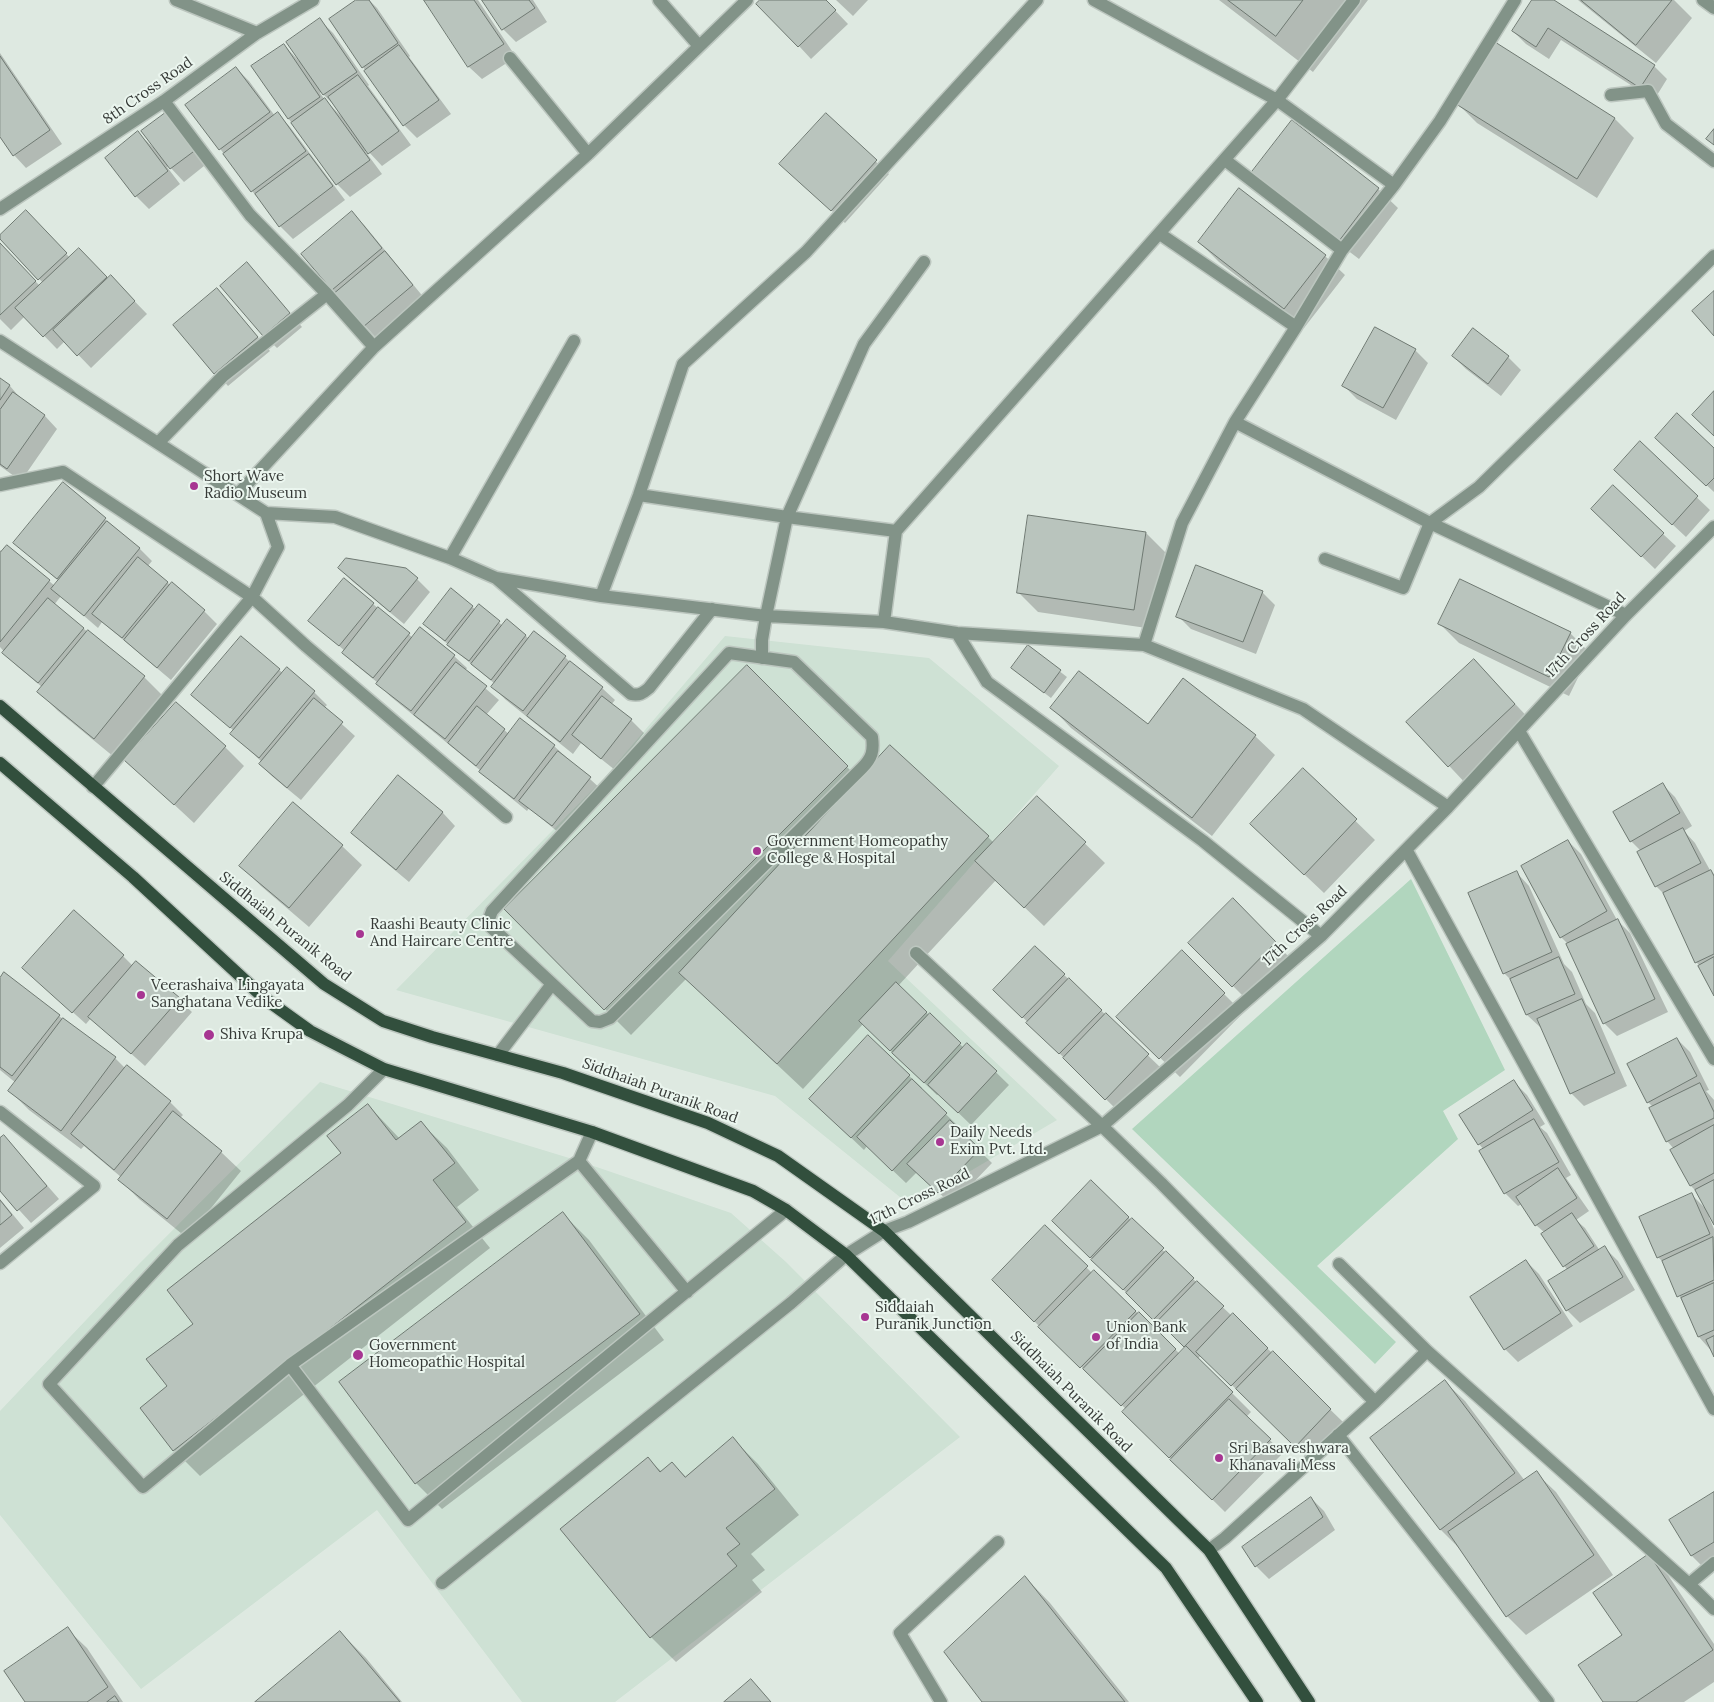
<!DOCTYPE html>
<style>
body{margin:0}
canvas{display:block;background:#dee9e1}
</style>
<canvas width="1714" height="1702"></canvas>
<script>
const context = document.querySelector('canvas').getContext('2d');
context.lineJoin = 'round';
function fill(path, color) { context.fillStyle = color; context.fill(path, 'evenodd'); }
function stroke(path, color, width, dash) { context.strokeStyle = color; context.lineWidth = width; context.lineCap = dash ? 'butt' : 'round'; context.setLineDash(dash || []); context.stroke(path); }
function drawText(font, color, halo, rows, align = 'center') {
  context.font = font + ' Lora,serif'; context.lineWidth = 4; context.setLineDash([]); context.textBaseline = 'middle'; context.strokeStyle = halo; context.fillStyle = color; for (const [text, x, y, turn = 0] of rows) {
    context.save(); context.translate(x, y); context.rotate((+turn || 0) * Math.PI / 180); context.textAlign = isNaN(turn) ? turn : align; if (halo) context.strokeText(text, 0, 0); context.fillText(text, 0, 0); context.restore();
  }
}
const built = new Path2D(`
 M725 636 929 658 1059 766 888 961 1057 1120 911 1206 775 1096 396 990 605 777Z
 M320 1082 579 1161 731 1213 786 1262 960 1437 615 1702H522L377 1510 141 1689 0 1515V1411L139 1264Z`);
const green = new Path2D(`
 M1411 879 1505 1070 1443 1111 1458 1139 1317 1266 1396 1342 1375 1364 1132 1129Z`);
const shadow = new Path2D(`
 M358 0H369L377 8 410 56 409 57 451 114 417 138 404 125 363 67Z
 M425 0H478L516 57 482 79 469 67Z
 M484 0H533L547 22 516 42 503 29Z
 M762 0H825L848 24 811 59 799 46Z
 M836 0H868L853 16Z
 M1219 0H1368L1313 72Z
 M1533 0H1552L1654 66 1667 79 1654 100 1561 40 1549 59 1526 44 1513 31Z
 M1578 0H1674L1692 18 1656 63Z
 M320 20 333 33 369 85 368 86 411 145 382 166 367 150 365 151 382 174 350 197 337 184 288 118 284 45 299 61ZM321 92 337 108 343 116 342 117 325 100 320 93Z
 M1495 44 1615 119 1634 138 1597 198 1477 123 1458 104Z
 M0 53 62 144 26 168 14 155 0 135Z
 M236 68 249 81 275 116 278 114 290 127 345 200 293 239 280 226 260 200 252 191 187 105Z
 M168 112 209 162 184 182 169 166 167 167 180 184 149 209 136 196 138 133 154 148Z
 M826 115 889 174 845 223 794 176Z
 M1292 122 1378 189 1398 208 1359 259 1272 193Z
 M1240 190 1325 256 1345 275 1304 328 1219 262 1199 242Z
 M352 213 365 226 425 299 377 339 332 289Z
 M39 224 70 258 79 249 109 280 111 277 147 314 91 368 65 341 57 349 25 316 11 330 0 319V245L40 286 43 283 0 237Z
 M247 264 302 327 277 348 264 335Z
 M217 290 270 351 228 386 175 325Z
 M1415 350 1428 363 1396 420 1357 399 1344 386Z
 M1453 356 1508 357 1521 370 1501 396 1466 369Z
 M0 380 10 386 22 400 45 416 57 429 21 481 0 466Z
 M1640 443 1710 510 1686 537 1628 483Z
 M1669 450H1714V492Z
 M63 484 139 548 152 561 147 567 204 611 217 624 171 680 102 622 98 628 61 596 54 605 144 677 164 697 114 757 58 711 39 692 42 687 17 666 0 647V550L2 552 7 546 55 586 59 581 15 543Z
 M1606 522 1663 534 1676 546 1655 569Z
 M1146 533 1165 552 1153 629 1038 612 1018 592Z
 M340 568 417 579 430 592 404 624 352 581Z
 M451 590 476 610 479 606 503 626 525 635 529 639 565 657 576 668 602 688 615 700 611 705 631 720 644 733 615 770 581 743 573 754 506 700 493 687 495 684 431 630Z
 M1262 592 1275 605 1256 654 1191 629 1178 616Z
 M373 604 413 638 454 656 467 668 465 671 499 700 486 715 509 734 521 720 554 746 603 791 565 838 529 808 527 811 494 784 481 771 390 696 378 683 356 665 343 653 345 651 310 621Z
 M1440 624 1570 633 1590 653 1569 696 1459 643Z
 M1028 647 1067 677 1051 698 1018 673Z
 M1474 660 1534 724 1468 786 1408 722Z
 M747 667 860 780 988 837 994 843 1037 797 1105 863 1044 926 996 880 898 986 964 1048 968 1045 1009 1085 971 1125 939 1094 937 1095 903 1063 863 1024 803 1089 686 979 631 1035 505 909Z
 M287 669 314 692 327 705 324 708 355 736 301 800 273 777 260 764 262 762 232 734 234 731 193 695 279 670 283 673Z
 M1052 708 1148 726 1255 736 1275 755 1212 836 1071 728Z
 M225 747 244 766 194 823 126 760Z
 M1303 770 1375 840 1324 893 1271 843Z
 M399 777 443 813 455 826 409 882 366 846 353 833Z
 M1662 784 1675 797 1692 826 1684 831 1695 843 1711 872 1714 874V993L1700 966 1696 962 1666 896 1656 886 1641 851 1631 841Z
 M1568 841 1581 854 1617 920 1630 933 1668 1012 1617 1036 1604 1023 1568 944 1561 937Z
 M342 846 362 865 309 927 261 886 241 866Z
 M1517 873 1529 886 1564 964 1572 972 1586 1004 1595 1013 1627 1086 1584 1106 1571 1093 1542 1027H1540L1527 1015 1513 982 1504 973Z
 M1233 899 1288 956 1246 999 1190 943Z
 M1035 947 1161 1068 1119 1112 995 990Z
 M1182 952 1243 1013 1180 1077 1118 1017Z
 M123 956 133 966 136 962 192 1012 145 1066 91 1018 86 1024 37 980Z
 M0 980 59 1016 115 1058 126 1069 170 1102 183 1115 180 1118 221 1152 241 1171 187 1238 139 1199 119 1179 121 1177 84 1146 81 1149 29 1110 10 1091 16 1083 0 1070Z
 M868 1037 922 1088 921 1090 959 1127 957 1129 992 1163 952 1205 917 1172 906 1183 867 1146 864 1150 823 1111Z
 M1677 1039 1690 1052 1709 1090 1706 1091 1714 1100V1223L1711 1217H1709L1714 1229V1354L1699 1337 1664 1263 1658 1257 1692 1195 1706 1209 1698 1193 1691 1186 1674 1149 1667 1141 1653 1107 1648 1102Z
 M1514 1082 1527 1095 1545 1124 1540 1127 1547 1133 1571 1175 1566 1178 1589 1211 1576 1220 1585 1228 1600 1251 1605 1248 1618 1261 1635 1290 1580 1323 1567 1310 1568 1271 1542 1235 1545 1233 1536 1225 1522 1204 1518 1206 1505 1193 1484 1150 1479 1144Z
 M368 1105 400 1139 421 1123 447 1148 479 1190 457 1207 490 1248 200 1476 174 1450 142 1408 169 1386 195 1324 343 1153Z
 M4 1136 59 1199 31 1223 0 1189V1140Z
 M1091 1182 1232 1316 1233 1315 1343 1422 1308 1459 1201 1355 1198 1359 1251 1412 1246 1417 1283 1453 1225 1512 1124 1412 1127 1410 1053 1340 993 1280 1045 1226 1092 1273 1094 1271 1180 1354 1186 1348 1168 1330 1166 1332 1054 1221Z
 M0 1199 24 1228 0 1248Z
 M563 1214 589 1240 664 1340 442 1509 416 1483 341 1382Z
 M1526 1261 1539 1274 1573 1326 1518 1362 1505 1349Z
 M1445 1382 1465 1401 1525 1481 1536 1473 1556 1492 1613 1575 1526 1635 1507 1616 1460 1549 1441 1530 1371 1439Z
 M733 1439 758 1464 799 1515 751 1554 765 1570 752 1580 762 1592 676 1662 651 1637 648 1459 662 1472 672 1463 686 1477Z
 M1714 1493V1563L1705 1569 1692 1556 1671 1520Z
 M1311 1498 1324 1511 1335 1530 1269 1579 1256 1566Z
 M1648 1556 1668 1575 1714 1644V1682L1684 1702H1605Z
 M1025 1577 1050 1603 1129 1702H984Z
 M67 1629 87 1648 123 1702H26Z
 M340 1632 366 1658 402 1702H257Z`);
const building = new Path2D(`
 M356 0H369L398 43 362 68 329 19Z
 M424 0H474L504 44 468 67Z
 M482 0H529L535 8 502 30Z
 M760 0H826L836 10 798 47 756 4Z
 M1228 0H1303L1276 36Z
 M1532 0H1554L1655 65 1640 88 1548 28 1536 47 1512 31Z
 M1581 0H1672L1636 45Z
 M320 18 357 72 323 95 286 42Z
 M1495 42 1615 118 1577 179 1456 104Z
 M284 44 320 97 288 119 251 66Z
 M399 45 439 100 403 126 364 71Z
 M0 56 50 130 13 156 0 137Z
 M236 67 270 112 219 150 185 105Z
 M358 75 399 131 368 154 328 97Z
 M325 98 370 160 336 185 291 123Z
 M168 111 197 149 170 169 141 131Z
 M278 112 306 151 251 192 223 154Z
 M826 113 877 160 831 211 779 164Z
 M1292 120 1379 188 1339 241 1251 173Z
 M1714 129V145L1706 139Z
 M138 131 168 171 135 197 105 158Z
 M309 154 333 186 279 227 255 194Z
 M1239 188 1326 255 1284 309 1198 242Z
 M26 210 67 253 38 280 0 239V235Z
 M352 211 382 248 332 290 301 254Z
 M0 243 36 281 0 315Z
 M79 248 107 277 43 337 15 308Z
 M385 251 413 285 363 327 335 293Z
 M247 262 290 313 263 336 220 286Z
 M111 275 135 301 77 356 53 330Z
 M217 288 258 337 214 374 173 325Z
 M1714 291V336L1692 311Z
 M1375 327 1416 349 1383 408 1342 386Z
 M1473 328 1509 356 1488 384 1452 356Z
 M0 378 10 385 0 400Z
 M1714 391V436L1692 415Z
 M13 392 45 415 7 469 0 464V410Z
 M1677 413 1714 448V478L1706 486 1655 438Z
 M1640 441 1698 496 1672 525 1614 470Z
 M63 482 106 518 57 579 13 543Z
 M1613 485 1664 533 1641 557 1591 509Z
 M1028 515 1146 532 1134 610 1017 593Z
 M107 521 140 548 84 616 51 589Z
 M7 545 50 580 0 642V553Z
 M138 557 168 582 122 638 92 614Z
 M346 558 406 568 418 578 390 612 338 568Z
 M1196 565 1263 591 1243 642 1176 617Z
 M344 578 374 603 339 646 308 621Z
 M1460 579 1571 632 1549 677 1438 624Z
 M172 582 205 610 157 668 124 640Z
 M451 588 473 606 445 641 423 624Z
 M48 598 84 628 38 683 2 653Z
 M479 604 500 621 469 661 447 645Z
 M378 607 410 633 373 678 342 653Z
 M507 619 526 635 491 680 471 664Z
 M420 627 455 655 411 711 376 684Z
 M88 630 145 676 94 739 37 692Z
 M534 631 566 656 523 711 491 687Z
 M241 636 280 669 230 728 191 695Z
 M1028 645 1061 670 1044 693 1011 668Z
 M1474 659 1515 704 1448 767 1406 722Z
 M570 661 603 687 560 742 527 716Z
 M456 662 487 686 445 739 414 715Z
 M747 665 848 766 604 1010 504 909Z
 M287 667 315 691 259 758 230 734Z
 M1079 671 1148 724 1183 678 1256 735 1192 818 1050 708Z
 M602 696 632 719 601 759 572 735Z
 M314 698 343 722 287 788 259 764Z
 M176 702 226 746 174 805 124 760Z
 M477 706 505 729 476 766 448 743Z
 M520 718 555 745 514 799 479 772Z
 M890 745 989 836 777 1064 679 973Z
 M558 751 591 777 552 826 519 801Z
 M1303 768 1357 819 1304 875 1250 824Z
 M398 775 443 812 396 870 351 833Z
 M1663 783 1680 813 1630 842 1613 812Z
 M1037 796 1086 842 1024 908 975 861Z
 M293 802 343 845 289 908 239 866Z
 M1683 828 1701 863 1655 887 1637 852Z
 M1568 840 1607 911 1560 938 1521 866Z
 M1711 870 1714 876V954L1695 963 1663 893Z
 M1517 871 1552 952 1503 974 1468 893Z
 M1233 898 1276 942 1232 987 1188 943Z
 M74 910 124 955 72 1013 22 968Z
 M1618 919 1655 999 1603 1024 1566 944Z
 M1035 946 1065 974 1022 1018 993 990Z
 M1182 950 1225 993 1159 1059 1116 1017Z
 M1559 957 1575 994 1526 1015 1510 979Z
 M1714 957V996L1698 966Z
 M136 961 180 998 131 1054 88 1017Z
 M4 972 60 1015 12 1076 0 1067V978Z
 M1069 978 1102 1010 1059 1054 1026 1023Z
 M896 982 927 1012 890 1051 859 1021Z
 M1582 999 1615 1073 1570 1094 1537 1019Z
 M930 1013 961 1043 924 1083 892 1053Z
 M1106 1013 1149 1054 1105 1100 1063 1058Z
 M63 1018 116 1057 61 1131 8 1091Z
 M868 1035 910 1075 851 1138 809 1099Z
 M1677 1038 1697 1076 1647 1103 1627 1064Z
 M967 1043 997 1071 958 1113 928 1085Z
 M127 1065 171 1101 114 1170 71 1134Z
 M912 1079 947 1113 892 1171 857 1137Z
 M1514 1080 1533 1110 1478 1145 1459 1115Z
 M1700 1083 1714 1112V1118L1666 1142 1649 1108Z
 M368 1104 396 1140 421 1121 455 1163 433 1180 466 1222 173 1451 140 1408 167 1386 146 1359 193 1324 167 1290 341 1153 327 1136Z
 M173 1111 222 1151 167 1219 118 1180Z
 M1534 1119 1559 1162 1504 1194 1479 1151Z
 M950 1120 980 1149 938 1193 907 1164Z
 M1714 1125V1173L1690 1186 1670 1150Z
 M4 1135 47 1186 17 1211 0 1191V1138Z
 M1558 1168 1577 1198 1535 1226 1516 1197Z
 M1091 1180 1129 1217 1090 1258 1052 1221Z
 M1714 1180V1225L1695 1190Z
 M1692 1193 1710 1234 1657 1258 1639 1217Z
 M0 1200 12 1215 0 1225Z
 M563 1212 640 1314 415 1484 339 1382Z
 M1572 1213 1594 1246 1563 1267 1541 1234Z
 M1132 1218 1164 1248 1123 1290 1091 1260Z
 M1045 1225 1088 1266 1034 1322 992 1280Z
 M1713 1237 1714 1280 1677 1297 1662 1261Z
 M1605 1246 1623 1277 1566 1311 1548 1281Z
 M1166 1251 1194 1278 1153 1320 1126 1293Z
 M1526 1260 1561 1313 1504 1350 1470 1297Z
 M1094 1270 1136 1311 1080 1368 1038 1327Z
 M1197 1281 1224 1306 1184 1347 1158 1321Z
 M1714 1283V1330L1698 1337 1681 1298Z
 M1139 1312 1176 1349 1121 1406 1083 1369Z
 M1233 1313 1268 1348 1231 1386 1196 1352Z
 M1714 1336V1357L1706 1340Z
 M1186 1346 1233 1392 1169 1458 1122 1412Z
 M1273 1351 1331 1409 1295 1447 1236 1389Z
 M1445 1380 1515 1473 1440 1530 1370 1438Z
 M1229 1399 1271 1439 1212 1500 1170 1460Z
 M733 1437 775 1489 726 1528 740 1544 727 1554 737 1566 650 1638 560 1529 648 1457 660 1472 672 1462 685 1477Z
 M1537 1471 1594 1555 1506 1617 1448 1532Z
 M1714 1492V1542L1691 1556 1669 1520Z
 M1311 1497 1323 1517 1255 1567 1242 1547Z
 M1649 1554 1713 1650 1636 1702H1603L1578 1665 1622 1635 1593 1593Z
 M1025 1576 1125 1702H982L944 1652Z
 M68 1627 108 1687 87 1702H25L4 1671Z
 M340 1631 400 1702H255Z
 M751 1679 771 1702H724Z
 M115 1696 119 1702H107Z`);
const minor = new Path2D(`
 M176 0 257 33
 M659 0 699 46
 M1094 0 1277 100 1394 185
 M1703 0 1714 8
 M510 58 588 154
 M1611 95 1648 91 1666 124 1714 161
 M164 101 250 215 327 294 374 347
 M1225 160 1342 250
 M0 209 164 101 257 33 313 0
 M1160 234 1296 327
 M0 341 266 513 335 517 450 558 496 578 601 596 766 616 884 622 957 633 1144 645 1303 709 1448 807
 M1235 422 1430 523 1626 615
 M158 443 223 376 327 294
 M0 485 63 472 252 597 306 646 506 817
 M238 494 374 347 588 154 747 0
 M639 495 787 517 896 531
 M450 558 574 341
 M1325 559 1403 588 1430 523 1479 487 1714 256
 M496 578 631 694C639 696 643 693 649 688L712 609
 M601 596 639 495 683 364 806 252 1037 0
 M884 622 896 531 1277 100 1354 0
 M957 633 987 682 1203 841 1321 936
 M1144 645 1182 523 1235 422 1296 327 1342 250 1394 185 1440 121 1515 0
 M729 653 794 662 872 737C874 751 872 758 862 768L610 1018 600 1022 592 1021 491 927 489 919 492 911Z
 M762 658V640L766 616 787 517 864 344 924 262
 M1519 731 1714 1059
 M93 787 252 597 278 547 266 513
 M1407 851 1714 1409
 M916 953 1102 1126 1161 1183 1375 1402
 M498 1055 552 984
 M384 1069 348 1105 178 1245 49 1384 143 1487 290 1365 579 1161 592 1132
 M0 1112 94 1186 0 1263
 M579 1161 687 1292
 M1339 1264 1427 1351 1689 1584
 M290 1365 408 1520 786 1210
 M1338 1435 1548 1702
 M1209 1550 1225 1538 1375 1402 1427 1351
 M1714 1563 1689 1584 1714 1609
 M442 1583 791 1303 846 1255 884 1231 908 1222 1102 1126 1321 936 1448 807 1626 615 1714 527
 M941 1702 900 1633 998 1542`);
const major = new Path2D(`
 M0 706 324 984 383 1021 432 1037 563 1073 708 1123 778 1156 884 1231 1209 1550 1309 1702
 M0 763 133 877 264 998 310 1031 384 1069 592 1132 753 1191 786 1210 846 1255 1166 1568 1257 1702`);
const markers = [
 [194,486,5,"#a73692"],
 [757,851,5,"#a73692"],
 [360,934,5,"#a73692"],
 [141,995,5,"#a73692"],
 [209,1035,6,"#a73692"],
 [940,1142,5,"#a73692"],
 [865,1317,5,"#a73692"],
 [1096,1337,5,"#a73692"],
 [358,1355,6,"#a73692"],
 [1219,1458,5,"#a73692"]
];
const streetNames = [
 ["8th Cross Road",148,91,-35],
 ["17th Cross Road",1586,635,-47],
 ["17th Cross Road",1305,926,-43],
 ["Siddhaiah Puranik Road",285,927,39],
 ["Siddhaiah Puranik Road",660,1091,20],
 ["17th Cross Road",920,1197,-26],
 ["Siddhaiah Puranik Road",1071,1392,45]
];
const poiNames = [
 ["Short Wave",204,477],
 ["Radio Museum",204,494],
 ["Government Homeopathy",767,842],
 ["College & Hospital",767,859],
 ["Raashi Beauty Clinic",370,925],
 ["And Haircare Centre",370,942],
 ["Veerashaiva Lingayata",151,986],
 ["Sanghatana Vedike",151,1003],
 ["Shiva Krupa",220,1035],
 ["Daily Needs",950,1133],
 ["Exim Pvt. Ltd.",950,1150],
 ["Siddaiah",875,1308],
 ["Puranik Junction",875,1325],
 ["Union Bank",1106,1328],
 ["of India",1106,1345],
 ["Government",369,1346],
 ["Homeopathic Hospital",369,1363],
 ["Sri Basaveshwara",1229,1449],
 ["Khanavali Mess",1229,1466]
];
fill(built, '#cee1d4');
fill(green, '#b1d6be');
fill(shadow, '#0003');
fill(building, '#b9c4bd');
stroke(building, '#6f7972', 1);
stroke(minor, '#bcc6bf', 15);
stroke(major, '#bcc6bf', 15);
stroke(minor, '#829388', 12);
stroke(major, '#324f3d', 12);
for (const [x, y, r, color] of markers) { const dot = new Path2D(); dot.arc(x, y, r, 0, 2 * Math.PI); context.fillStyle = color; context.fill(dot); stroke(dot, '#ebf6ef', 2); }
drawText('15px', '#363a37', '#ebf6ef', streetNames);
drawText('15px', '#363a37', '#ebf6ef', poiNames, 'left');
</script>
